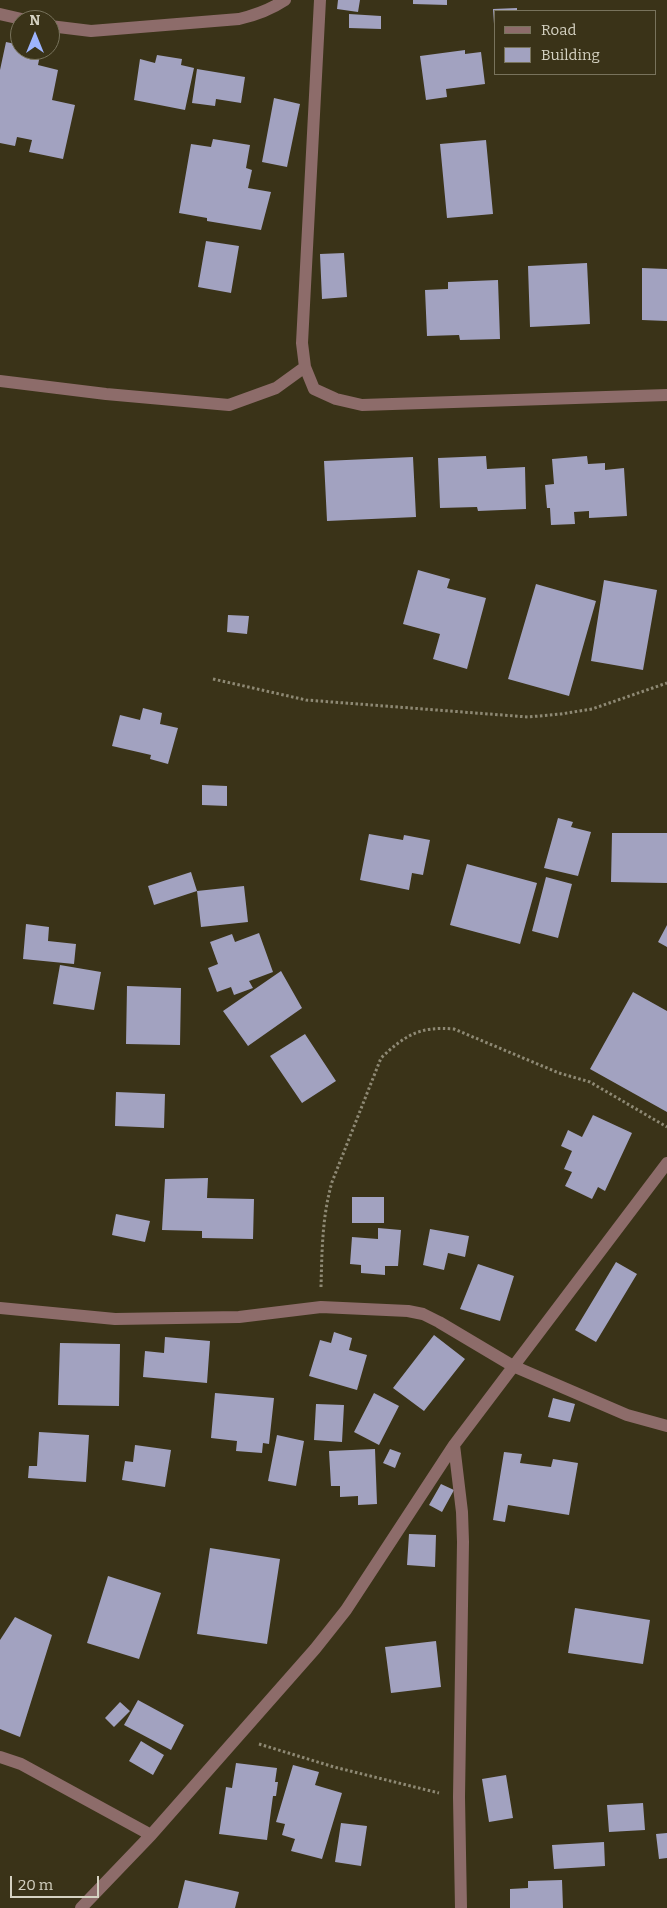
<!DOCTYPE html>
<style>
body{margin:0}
#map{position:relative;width:667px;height:1908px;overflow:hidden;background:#3a3318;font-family:Bitter,serif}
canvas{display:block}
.legend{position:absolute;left:494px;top:10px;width:162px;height:65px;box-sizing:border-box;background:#3a3318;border:1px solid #78735c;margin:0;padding:6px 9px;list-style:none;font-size:15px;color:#d5d2c2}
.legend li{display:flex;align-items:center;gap:10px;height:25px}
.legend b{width:25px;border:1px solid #78735c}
.north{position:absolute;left:10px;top:10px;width:50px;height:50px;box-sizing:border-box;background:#3a3318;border:1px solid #78735c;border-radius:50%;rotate:0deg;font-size:14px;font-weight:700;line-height:20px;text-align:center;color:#d5d2c2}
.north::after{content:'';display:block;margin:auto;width:18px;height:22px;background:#9db4fd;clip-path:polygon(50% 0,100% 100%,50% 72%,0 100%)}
.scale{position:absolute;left:10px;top:1876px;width:89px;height:22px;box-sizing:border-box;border:2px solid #d5d2c2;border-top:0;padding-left:6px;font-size:15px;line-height:18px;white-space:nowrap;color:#d5d2c2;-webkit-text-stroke:4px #3a3318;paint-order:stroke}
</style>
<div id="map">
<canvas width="667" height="1908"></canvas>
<ul class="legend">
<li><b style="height:6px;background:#8d6c6a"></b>Road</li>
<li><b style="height:14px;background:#a2a2c0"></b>Building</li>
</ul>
<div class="north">N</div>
<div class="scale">20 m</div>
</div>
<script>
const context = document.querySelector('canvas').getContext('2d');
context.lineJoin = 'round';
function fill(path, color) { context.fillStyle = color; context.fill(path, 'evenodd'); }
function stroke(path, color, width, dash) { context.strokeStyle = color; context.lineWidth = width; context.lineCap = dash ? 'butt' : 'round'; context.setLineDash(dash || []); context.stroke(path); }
const building = new Path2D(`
 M338 0H360L358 12 337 9Z
 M413 0H447V5L413 4Z
 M517 8V11H496V24H494L493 9Z
 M349 14 381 16V29L349 28Z
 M6 42 20 45V50H41L38 65 58 70 52 100 75 105 63 159 29 152 32 140 17 137 15 146 0 143V70Z
 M465 50V54L481 52 485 84 446 89 447 97 426 100 420 56Z
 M157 55 182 59 181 65 194 68 185 110 134 100 140 59 155 63Z
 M197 69 245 77 241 103 216 99 215 106 192 103Z
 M274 98 300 104 287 167 262 162Z
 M213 139 250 145 246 168 252 170 248 188 271 192 261 230 207 221V218L179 213 191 144 211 147Z
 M486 140 493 214 447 218 440 144Z
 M206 241 239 246 231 293 198 287Z
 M344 253 347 297 322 299 320 254Z
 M587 263 590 324 530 327 528 266Z
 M642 268 667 269V321L642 320Z
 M498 280 500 339 460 340 459 335 427 336 425 290 448 289V282Z
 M486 456 487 469 525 467 526 509 478 511 477 507 440 508 438 458Z
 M587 456 588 464 605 463V470L624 468 627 516 589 518V511L574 512 575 524 551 525 550 508H547L545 485 554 484 552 459Z
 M413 457 416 517 327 521 324 461Z
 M418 570 450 579 447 588 486 598 467 669 433 659 440 634 403 624Z
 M604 580 657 590 643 670 591 661Z
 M536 584 596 601 569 696 508 679Z
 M228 615 249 616 247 634 227 632Z
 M143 708 162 713 160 724 178 728 168 764 150 759 151 755 112 746 120 715 140 720Z
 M202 785 227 786V806L202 805Z
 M558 818 573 822 571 827 591 832 578 876 544 868Z
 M612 833H667V883L611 882Z
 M369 834 403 840 404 835 430 840 423 875 412 873 409 890 360 880Z
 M467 864 537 883 520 944 450 925Z
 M191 872 197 891 154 905 148 886Z
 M546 877 572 884 558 938 532 931Z
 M244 886 248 922 201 927 197 891Z
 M26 924 49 927 48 941 76 944 74 964 23 959Z
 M667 925V947L658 942Z
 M259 933 273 972 249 981 253 988 234 995 231 987 217 992 208 968 218 964 210 942 232 934 235 942Z
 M60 965 101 972 94 1010 53 1004Z
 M281 971 302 1008 248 1046 223 1011Z
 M127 986 181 988 180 1045 126 1044Z
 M633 992 667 1011V1112L590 1069Z
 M305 1034 336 1081 302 1103 270 1056Z
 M116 1092 165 1094 164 1128 115 1126Z
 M593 1115 632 1133 605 1191 598 1187 592 1199 565 1186 572 1172 564 1169 572 1151 561 1146 568 1130 582 1137Z
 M208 1178 207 1198 254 1199 253 1239 202 1238V1231L162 1230 165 1179Z
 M352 1197H384V1223H352Z
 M116 1214 150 1221 145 1242 112 1235Z
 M378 1228 401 1230 398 1266H385V1275L361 1273V1265L350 1264 352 1237 378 1239Z
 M430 1229 469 1236 465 1257 448 1253 444 1270 423 1265Z
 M616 1262 637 1274 596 1342 575 1330Z
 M478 1264 514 1276 500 1321 460 1309Z
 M334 1332 352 1338 349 1350 367 1355 357 1390 309 1376 320 1340 331 1343Z
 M434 1335 465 1359 424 1411 393 1388Z
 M165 1337 210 1341 207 1383 143 1377 145 1351 164 1353Z
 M60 1343 120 1344 119 1406 58 1405Z
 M215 1393 274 1398 269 1444 263 1443 262 1453 236 1451 237 1441 211 1438Z
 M374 1393 399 1406 379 1445 354 1432Z
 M553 1398 575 1404 570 1422 548 1417Z
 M316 1404 344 1405 342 1442 314 1440Z
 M39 1432 89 1435 86 1482 28 1478 29 1466H37Z
 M277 1435 304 1441 296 1486 268 1481Z
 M135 1445 171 1450 165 1487 122 1480 125 1461 133 1462Z
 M375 1449 377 1504 358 1505V1496L340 1497V1486H331L329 1451Z
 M390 1449 401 1453 395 1468 383 1463Z
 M504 1452 522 1454 520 1463 551 1467 553 1459 578 1463 569 1515 508 1505 505 1522 493 1520Z
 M441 1484 454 1490 442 1512 429 1505Z
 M409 1534 436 1535 435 1567 407 1565Z
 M210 1548 280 1559 267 1644 197 1634Z
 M108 1576 161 1593 139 1659 87 1643Z
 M575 1608 650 1620 643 1664 568 1653Z
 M15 1617 52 1635 20 1737 0 1729V1640Z
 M436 1641 441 1687 391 1693 385 1647Z
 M138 1700 184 1725 171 1750 124 1725Z
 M120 1702 130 1711 114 1727 105 1718Z
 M141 1741 164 1755 153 1775 129 1761Z
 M236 1763 277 1768 275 1782H278L276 1796H273L267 1840 219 1834 226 1787 232 1788Z
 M293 1765 319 1772 315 1785 342 1793 322 1859 291 1851 295 1839 282 1835 285 1824 276 1822Z
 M506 1775 513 1818 489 1822 482 1779Z
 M643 1803 645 1830 609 1832 607 1805Z
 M341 1823 367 1826 361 1866 335 1862Z
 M667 1833V1858L659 1859 656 1834Z
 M604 1842 605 1866 554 1869 552 1845Z
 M185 1880 239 1892 235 1908H178Z
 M562 1880 563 1908H510V1889L528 1888V1881Z`);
const path = new Path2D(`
 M213 679 306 700 528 717 561 714 592 709 667 683
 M321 1287C322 1251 322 1217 332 1182L381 1058C405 1035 420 1026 454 1029L559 1073 590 1082 667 1127
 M259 1744 334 1767 439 1793`);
const minor = new Path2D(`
 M320 0 302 343 305 367 314 389 336 399 362 405 667 395
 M0 14 26 20
 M50 26 91 31 239 19C256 15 270 10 285 0
 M0 381 106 394 229 405 276 388 305 367
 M0 1308 115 1319 239 1317 321 1307 408 1311 423 1314 439 1322 513 1366 627 1415 667 1426
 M454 1445 462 1512 463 1542 459 1797 461 1908
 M0 1757 21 1764 151 1835
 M81 1908 151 1835 315 1649 346 1610 454 1445 667 1163`);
fill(building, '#a2a2c0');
stroke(path, '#8e8974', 3, [2.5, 2.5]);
stroke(minor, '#8d6c6a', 12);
</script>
